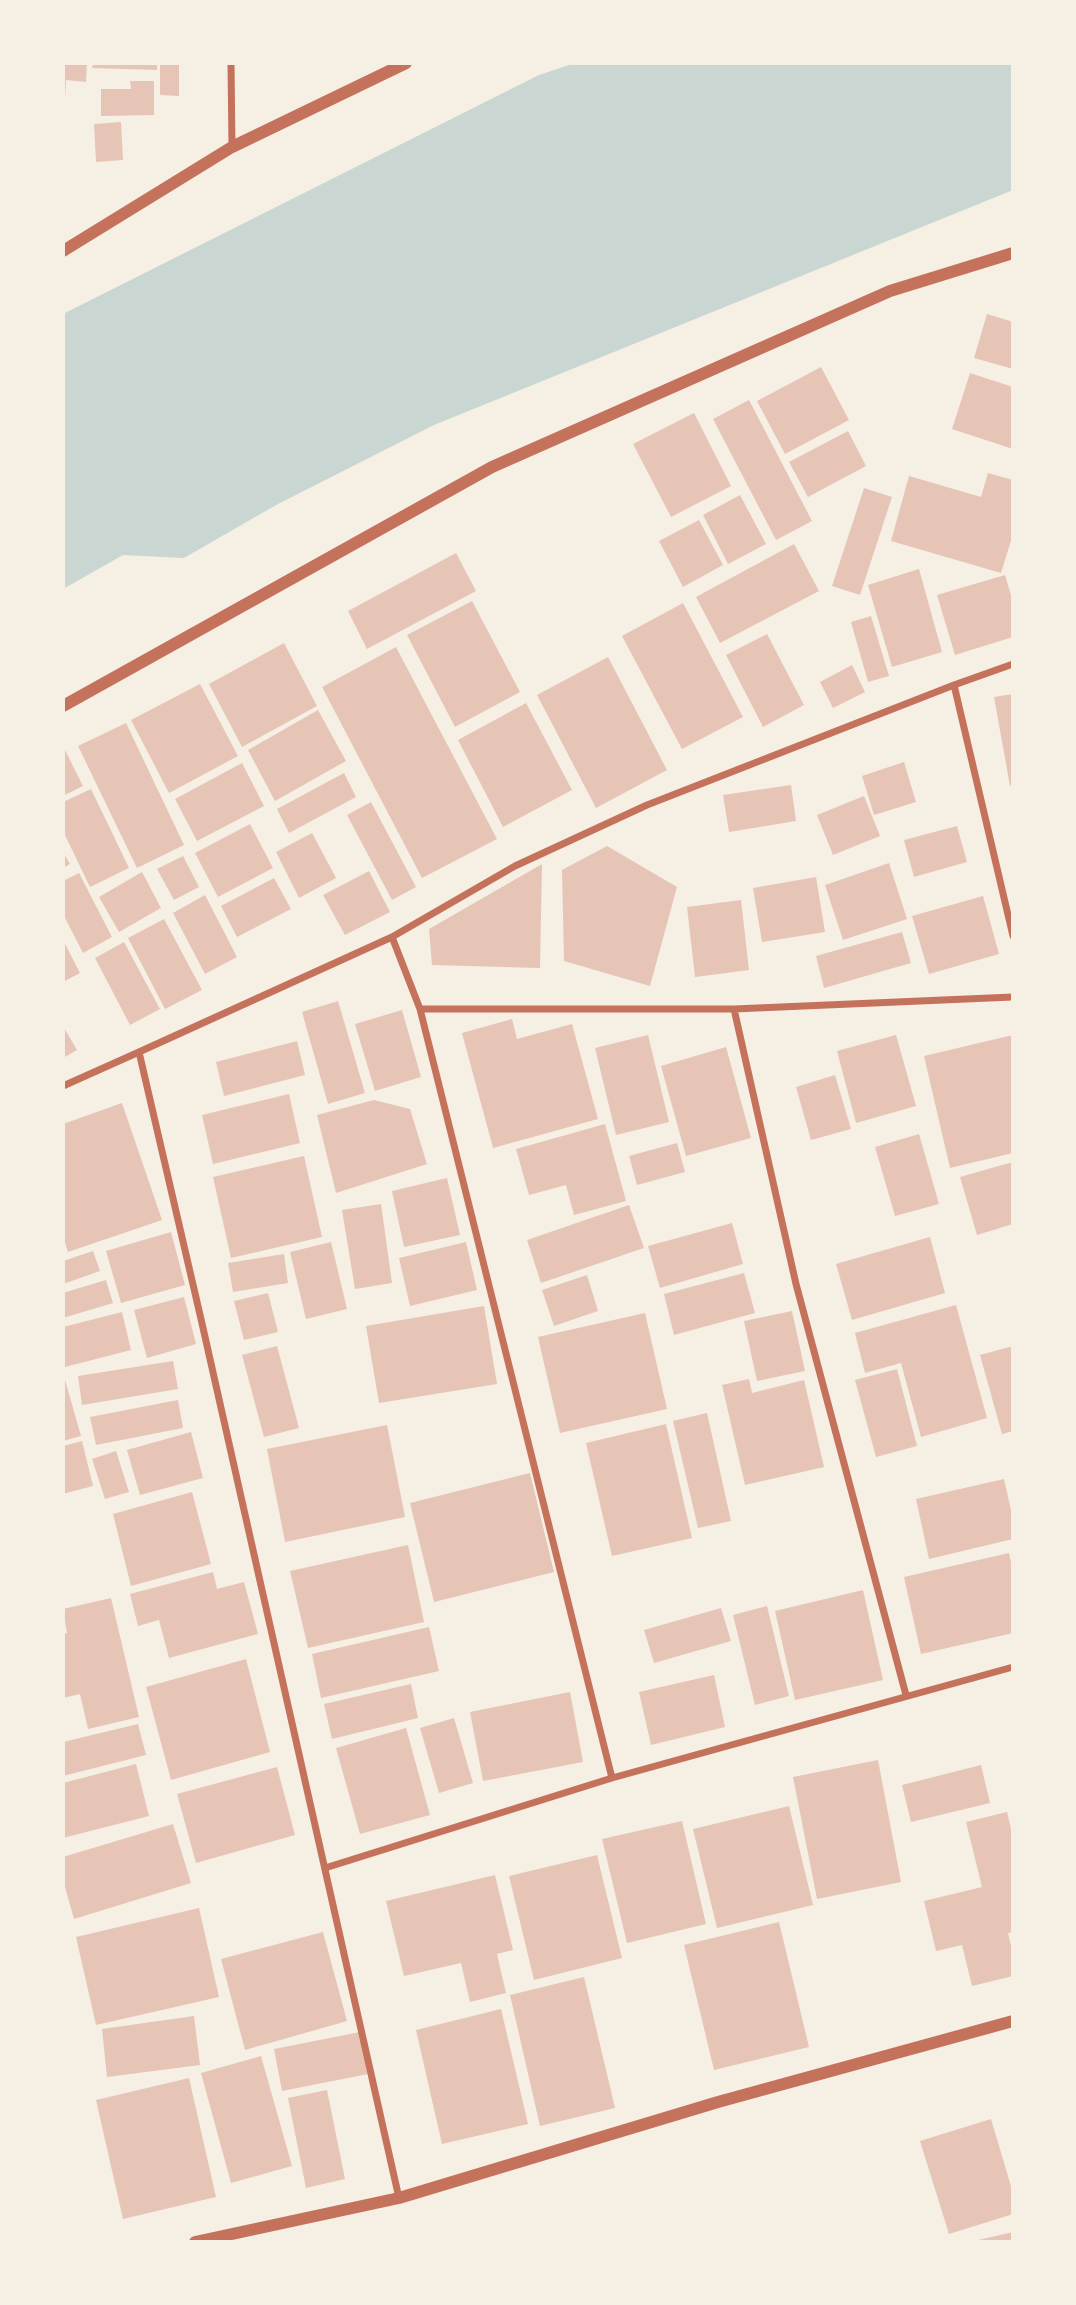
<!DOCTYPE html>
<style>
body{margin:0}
#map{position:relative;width:1076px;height:2305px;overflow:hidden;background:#f6efe4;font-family:"Varela Round",sans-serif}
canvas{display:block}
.frame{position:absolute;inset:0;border:65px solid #f6efe4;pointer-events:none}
</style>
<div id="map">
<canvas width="1076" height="2305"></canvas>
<div class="frame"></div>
</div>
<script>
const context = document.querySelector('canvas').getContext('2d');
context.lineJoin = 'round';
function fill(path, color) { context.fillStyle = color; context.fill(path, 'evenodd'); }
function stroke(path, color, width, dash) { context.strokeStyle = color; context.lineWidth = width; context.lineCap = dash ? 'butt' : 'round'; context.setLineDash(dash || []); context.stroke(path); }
const water = new Path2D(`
 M575 63H1013V190L434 425 276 505 184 558 123 555 63 589V314L539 75Z`);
const building = new Path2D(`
 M63 63H87L86 82 66 80 65 99H63Z
 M93 63H157V70L92 68Z
 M160 63H179V96L160 95Z
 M130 81H154V115L101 116V89H131Z
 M121 122 123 160 96 162 94 124Z
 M987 314 1013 322V369L974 358Z
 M821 367 849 420 785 454 757 401Z
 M970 373 1013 387V449L952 429Z
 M749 400 812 521 776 540 713 419Z
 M694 413 731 486 671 517 633 444Z
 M848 431 866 466 808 497 789 462Z
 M988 473 1013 480V534L1001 573 891 541 909 476 981 497Z
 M864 488 892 497 860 595 832 586Z
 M740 495 766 544 728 564 703 515Z
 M699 520 723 565 683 587 659 541Z
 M794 544 819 591 720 643 696 597Z
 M456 553 476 591 367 649 348 611Z
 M919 569 942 652 892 667 868 585Z
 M1005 575 1013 602V637L955 655 937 595Z
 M472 601 520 692 455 727 407 635Z
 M683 603 743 717 682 749 622 636Z
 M871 616 889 676 868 682 851 622Z
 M767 634 804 705 763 727 726 655Z
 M284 643 317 706 242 747 209 684Z
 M396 647 497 839 422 878 322 687Z
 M608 657 667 770 596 808 537 695Z
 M852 665 865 692 833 708 820 682Z
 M200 684 238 756 169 793 131 720Z
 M1013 694V785L1010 786 994 697Z
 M526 703 572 790 503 827 458 740Z
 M318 710 346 761 275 801 248 750Z
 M126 723 184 845 137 868 78 746Z
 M63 746 83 786 63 796Z
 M904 762 916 802 874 815 862 776Z
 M242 763 264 806 197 841 175 799Z
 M344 773 356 797 289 833 277 809Z
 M791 785 796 821 729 832 723 795Z
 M91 789 129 868 90 887 63 831V802Z
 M864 796 880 836 833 855 817 815Z
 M371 802 416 887 392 900 347 815Z
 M250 824 273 868 218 897 195 853Z
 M957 826 967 862 914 877 904 840Z
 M312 833 336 878 299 898 276 852Z
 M607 846 677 887 650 986 564 961 562 870Z
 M63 852 70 864 63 868Z
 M183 856 199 887 174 900 157 869Z
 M889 863 907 919 843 940 825 885Z
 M542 864 540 968 432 965 429 929Z
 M369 871 390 912 345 935 323 895Z
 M142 872 161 908 119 932 99 897Z
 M79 873 112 937 83 953 63 914V881Z
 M816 877 825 932 762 942 753 888Z
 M274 878 291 909 237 937 221 906Z
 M205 895 237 957 205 974 173 913Z
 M983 896 999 954 929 974 912 916Z
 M741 900 749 970 695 977 687 907Z
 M164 919 202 990 165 1009 128 938Z
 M902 932 911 963 824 988 816 956Z
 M63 940 80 973 63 982Z
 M124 942 160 1009 130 1025 95 958Z
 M338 1001 365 1093 328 1104 302 1012Z
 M402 1010 421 1077 375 1091 355 1024Z
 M512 1019 517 1039 572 1024 598 1119 493 1148 462 1033Z
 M63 1026 77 1050 63 1058Z
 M648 1035 669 1122 616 1135 595 1048Z
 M896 1035 916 1106 856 1123 837 1051Z
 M1013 1035V1153L950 1168 924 1056Z
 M297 1041 305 1075 224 1096 216 1062Z
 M726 1047 751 1138 686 1156 661 1066Z
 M835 1075 851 1129 811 1140 796 1087Z
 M289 1094 300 1143 213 1164 202 1115Z
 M374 1100 410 1109 427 1164 336 1193 317 1115Z
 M122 1103 162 1220 68 1252 63 1236V1124Z
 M605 1124 626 1201 574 1215 566 1185 529 1195 516 1149Z
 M919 1134 939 1204 895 1216 875 1147Z
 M677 1143 685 1172 637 1185 629 1156Z
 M304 1156 322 1237 231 1258 213 1177Z
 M1013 1162V1224L977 1235 960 1177Z
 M447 1178 460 1235 404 1247 392 1191Z
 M381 1204 392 1283 355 1289 342 1210Z
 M629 1205 644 1248 541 1283 527 1240Z
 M732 1223 743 1264 660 1288 648 1246Z
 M171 1232 185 1285 121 1303 106 1251Z
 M930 1237 945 1293 852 1320 836 1264Z
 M331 1242 347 1309 306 1319 290 1252Z
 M466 1242 477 1290 410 1306 399 1258Z
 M93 1251 100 1271 63 1284V1261Z
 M284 1254 288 1283 233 1292 228 1263Z
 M744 1273 755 1313 674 1335 664 1294Z
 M587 1275 598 1311 554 1326 542 1290Z
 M106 1280 113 1303 63 1318V1293Z
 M268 1293 278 1332 244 1340 234 1301Z
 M184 1297 196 1344 147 1358 134 1310Z
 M956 1305 987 1418 921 1437 901 1363 865 1373 855 1333Z
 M484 1306 497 1384 379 1403 366 1326Z
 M792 1311 805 1371 757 1381 744 1321Z
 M122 1312 131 1350 65 1367 63 1327Z
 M645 1313 667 1409 560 1433 538 1337Z
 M277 1346 299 1428 264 1437 242 1355Z
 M1013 1346V1431L1002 1434 980 1355Z
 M173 1361 178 1389 82 1405 78 1376Z
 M897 1369 917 1446 876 1457 855 1380Z
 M63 1373 81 1436 63 1441Z
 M749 1379 752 1393 804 1380 824 1467 745 1485 722 1385Z
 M178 1400 183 1428 96 1445 90 1417Z
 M707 1413 731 1521 698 1528 673 1421Z
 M666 1424 692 1538 612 1556 586 1443Z
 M387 1425 405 1517 285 1542 267 1449Z
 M191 1432 203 1478 140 1495 127 1450Z
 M82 1441 93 1486 63 1494V1446Z
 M116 1451 129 1492 105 1499 92 1459Z
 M530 1473 554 1572 434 1602 410 1503Z
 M1004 1479 1013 1519V1539L929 1559 916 1499Z
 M192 1492 211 1564 131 1586 113 1514Z
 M408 1545 424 1622 308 1648 290 1571Z
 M1009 1553 1013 1572V1633L921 1654 904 1577Z
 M213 1572 217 1589 244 1582 258 1634 169 1658 159 1620 138 1626 130 1594Z
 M863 1590 883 1680 795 1700 775 1611Z
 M111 1598 139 1717 88 1729 80 1694 63 1698V1634L67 1633 63 1609Z
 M767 1606 789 1696 755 1705 733 1615Z
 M721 1608 731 1641 654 1663 644 1630Z
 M429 1627 439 1671 321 1698 312 1654Z
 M246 1659 270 1752 171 1780 146 1687Z
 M714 1675 725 1727 651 1745 639 1692Z
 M411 1684 418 1718 332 1739 324 1704Z
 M570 1692 583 1762 483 1781 470 1712Z
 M454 1718 473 1783 439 1793 420 1728Z
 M138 1724 146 1755 63 1776V1742Z
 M406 1728 430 1815 360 1834 336 1748Z
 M878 1760 901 1882 817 1899 793 1777Z
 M136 1764 149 1816 63 1838V1783Z
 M981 1765 990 1803 911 1822 902 1785Z
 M277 1767 295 1835 196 1863 177 1794Z
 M789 1806 813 1905 717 1928 693 1829Z
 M1007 1812 1013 1837V1932L1008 1933 1013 1954V1976L972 1986 962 1945 936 1951 924 1901 982 1887 966 1822Z
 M682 1821 706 1924 627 1943 602 1839Z
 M173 1824 191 1883 74 1919 63 1880V1857Z
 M597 1855 622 1958 534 1980 509 1876Z
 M495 1875 513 1950 497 1954 506 1993 470 2002 461 1963 404 1976 386 1901Z
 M199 1908 219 1997 96 2025 76 1937Z
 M779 1922 809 2047 714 2070 684 1945Z
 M323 1932 347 2021 245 2050 221 1959Z
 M584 1977 615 2108 540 2126 510 1995Z
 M501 2009 528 2124 442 2144 416 2030Z
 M194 2016 200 2065 107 2077 102 2029Z
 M360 2032 368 2074 282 2091 274 2049Z
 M261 2056 292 2166 231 2183 201 2073Z
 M189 2078 216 2197 123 2219 96 2100Z
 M327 2090 345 2179 306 2188 288 2098Z
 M991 2119 1013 2193V2214L949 2234 920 2141Z
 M1013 2232V2242H974V2241Z`);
const minor = new Path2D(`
 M231 63 232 147
 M954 685 1013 664
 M392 937 515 866 647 805 954 685 1013 936
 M420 1009H734L1013 997
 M734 1009 796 1284 906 1695
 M139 1052 392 937 420 1009 612 1778 325 1868
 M63 1086 139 1052 201 1319 399 2198
 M612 1778 1013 1667`);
const tertiary = new Path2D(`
 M63 251 232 147 406 63
 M63 706 492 467 890 291 1013 253
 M195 2242 399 2198 718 2102 1013 2021`);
fill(water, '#c9d6d2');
fill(building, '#e6c5b7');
stroke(minor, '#c5725c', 7);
stroke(tertiary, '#c5725c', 12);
</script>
